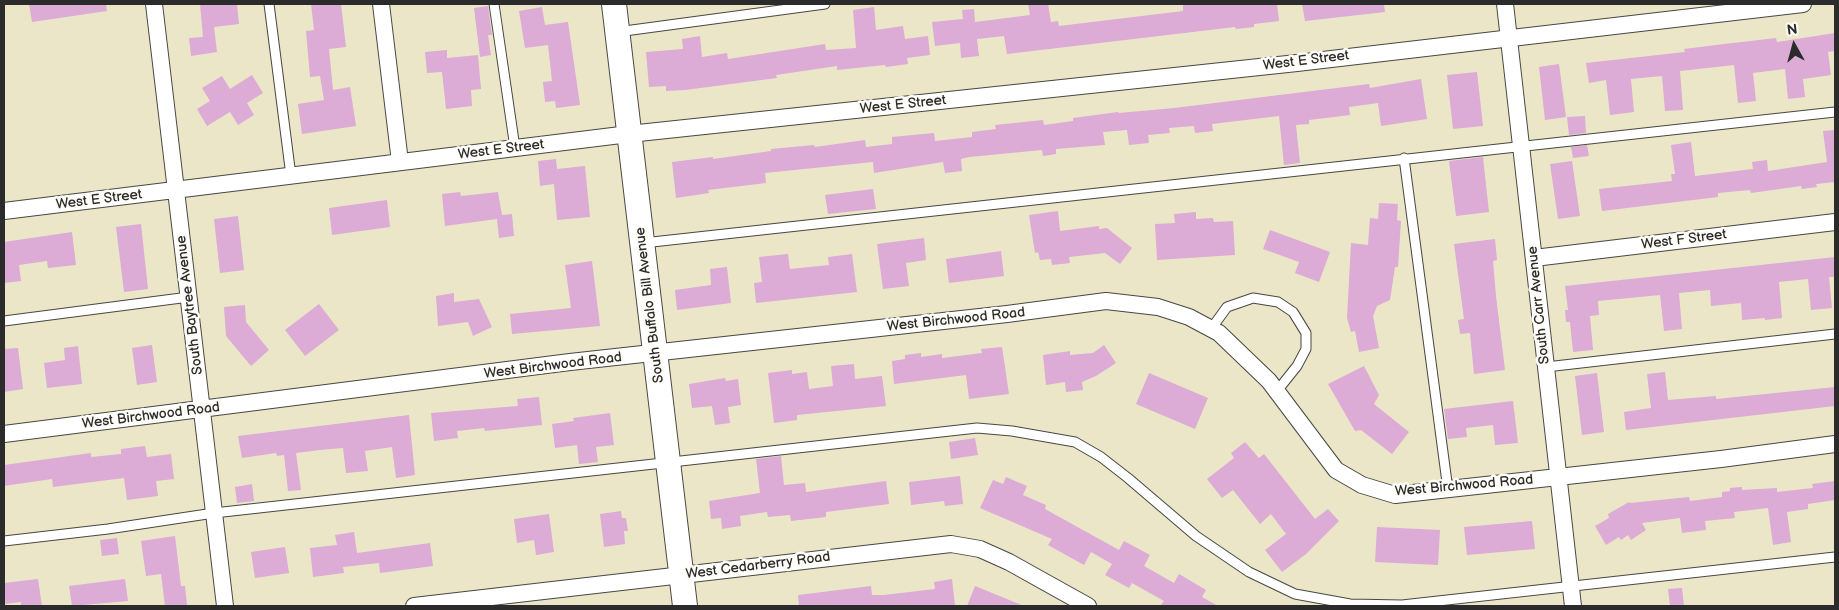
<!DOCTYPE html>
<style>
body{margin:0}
#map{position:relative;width:1839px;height:610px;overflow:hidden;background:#ebe6c8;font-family:"Balsamiq Sans",sans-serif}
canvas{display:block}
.frame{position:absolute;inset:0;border:5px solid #2b2b2b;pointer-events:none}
.north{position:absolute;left:1769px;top:20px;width:50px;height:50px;-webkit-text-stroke:4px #fdfcf7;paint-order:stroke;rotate:353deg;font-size:14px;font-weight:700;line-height:20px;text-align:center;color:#2b2b2b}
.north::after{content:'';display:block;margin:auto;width:18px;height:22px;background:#2b2b2b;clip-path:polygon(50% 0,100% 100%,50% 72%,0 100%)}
</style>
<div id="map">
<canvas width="1839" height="610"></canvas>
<div class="frame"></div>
<div class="north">N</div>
</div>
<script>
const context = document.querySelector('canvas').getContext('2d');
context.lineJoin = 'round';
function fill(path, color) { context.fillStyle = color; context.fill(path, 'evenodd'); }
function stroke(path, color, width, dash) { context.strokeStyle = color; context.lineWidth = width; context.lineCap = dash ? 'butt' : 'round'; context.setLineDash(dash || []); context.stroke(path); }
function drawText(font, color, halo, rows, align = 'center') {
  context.font = font + ' "Balsamiq Sans",sans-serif'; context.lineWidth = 5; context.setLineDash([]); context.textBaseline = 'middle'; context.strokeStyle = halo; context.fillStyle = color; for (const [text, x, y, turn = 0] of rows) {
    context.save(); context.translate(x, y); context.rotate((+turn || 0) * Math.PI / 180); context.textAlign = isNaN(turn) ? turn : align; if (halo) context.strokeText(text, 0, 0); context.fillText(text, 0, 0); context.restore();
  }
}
const building = new Path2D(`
 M29 4H106L107 11 32 22Z
 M200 4H237L239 24 214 27 217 52 191 56 189 38 203 37Z
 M311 4H341L346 47 329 49 333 90 350 87 356 126 302 134 298 104 324 100 320 76 310 77 306 31 314 30Z
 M1028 4H1048L1051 22 1058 21 1059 26 1183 11V5L1190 4H1277L1279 21 1254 24V27L1236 29 1235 27 1007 54 1004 36 977 39 979 56 961 58 960 43 935 46 932 22 963 19 962 10 974 9 975 22 1030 15Z
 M1302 4H1384L1385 12 1305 21Z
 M488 6 492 35H488L491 55 480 57 474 8Z
 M542 7 545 25 568 22 580 105 556 108 555 101 545 102 543 82 552 81 548 45 525 48 519 11Z
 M874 7 876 30 903 26 905 39 928 36 930 55 907 58 908 64 886 67 885 65 837 70V66L776 75 777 78 685 90 666 91V86L649 87 646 52 683 49 682 39 700 36 702 57 727 53 728 59 825 44 826 50 856 48 853 10Z
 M1835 33V51L1828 52 1831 75 1803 79 1805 97 1788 99 1785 69 1753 73 1756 101 1738 103 1734 65 1680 71 1683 110 1665 111 1662 76 1631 79 1634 112 1610 115 1606 80 1589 83 1586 63 1685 52 1684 49 1716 45 1776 38 1777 42Z
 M447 50V58L478 55 481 89 471 90 472 106 446 109 442 72 427 73 425 52Z
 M1559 64 1566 117 1545 120 1539 67Z
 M1477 72 1483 126 1453 129 1447 75Z
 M252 75 263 93 247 103 254 115 238 125 230 112 207 126 197 109 210 101 202 88 222 76 230 89Z
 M1421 79 1427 119 1381 126 1378 103 1349 107 1350 115 1309 120V124L1296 125 1300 163 1284 165 1279 116 1212 124 1213 131 1195 133 1194 126 1169 128 1170 133 1148 135 1149 143 1129 145 1127 130 1103 132 1105 145 1056 149V154L1043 156 1042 150 969 157 961 159 962 171 945 173 943 162 874 173 873 162 765 173 766 183 708 190 709 193 676 198 672 162 713 157V159L771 151V149L814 145 815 147 865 140 866 147 892 144V137L934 133 935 141 972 137V132L996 129 995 125 1043 120 1044 125 1073 121V118L1118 112 1119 113 1174 108 1369 84 1370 88Z
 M1585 116 1586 133 1569 135 1567 117Z
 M1835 130V182L1816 184 1817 187 1802 189 1801 186 1751 193 1750 190 1718 193V197L1602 211 1599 189 1672 181 1671 174H1675L1671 145 1691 142 1695 176 1753 169 1752 162 1767 160 1768 171 1827 162 1823 131Z
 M1587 145 1589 156 1573 158 1571 147Z
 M1483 157 1489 212 1456 216 1449 161Z
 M556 159 557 169 585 166 590 217 557 220 554 184 540 186 538 161Z
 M1572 161 1580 216 1558 219 1550 164Z
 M873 189 876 209 828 214 825 195Z
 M460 192 461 196 498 192 502 215 512 214 514 236 499 238 497 219 445 226 442 194Z
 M387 200 390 227 332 235 329 208Z
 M1379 203 1398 204 1397 220 1401 221 1398 267H1395L1390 300 1377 306 1373 316 1379 348 1359 352 1355 331 1351 332 1347 318 1351 243 1368 245 1370 218 1378 219Z
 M1058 211 1060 231 1099 226V229L1107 228 1132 248 1120 264 1105 253 1069 257 1070 263 1052 265 1051 259 1040 260 1038 252 1035 253 1029 215Z
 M1196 212V219L1213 218 1214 222 1233 221 1235 255 1157 260 1155 224 1175 223 1174 214Z
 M238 216 244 270 220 273 214 219Z
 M141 224 148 289 124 292 116 227Z
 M1270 230 1330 252 1319 282 1295 273 1299 262 1263 249Z
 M72 232 76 265 48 268 47 261 19 265 21 281 4 283V242Z
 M924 238 926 260 906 263 909 286 883 289 877 244Z
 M1495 239 1497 260 1493 261 1496 296 1505 370 1474 374 1470 333 1460 334 1458 320 1464 319 1454 244Z
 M1001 251 1004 276 949 283 946 259Z
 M788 254 790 269 829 265 828 257 852 254 857 292 756 303 754 283 762 282 759 257Z
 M1835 257V277H1829L1832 308 1811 310 1808 279 1779 282 1782 318 1765 320V318L1742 320 1741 303 1711 306 1710 290 1679 293 1682 329 1664 331 1660 295 1598 301 1599 315 1590 316 1593 350 1573 352 1570 322H1566L1565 310H1568L1565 286Z
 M592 261 600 326 512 334 510 314 571 308 565 265Z
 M727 267 731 303 677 310 675 290 711 285 710 269Z
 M454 293V302L479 299 492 327 473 336 468 322 438 326 436 296Z
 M319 304 339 330 305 356 285 330Z
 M245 305 246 322 269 350 251 366 226 336 224 307Z
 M152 345 157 382 137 385 132 348Z
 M1104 345 1116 363 1096 376 1082 382 1083 390 1066 392 1065 382 1046 385 1043 355 1070 351V355L1093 353Z
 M78 346 82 384 47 388 44 363 65 360 64 348Z
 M1002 347 1009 394 969 399 966 375 894 384 892 361 905 359V355L921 353V357L942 354V358L982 353 981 349Z
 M18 348 23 389 4 392V349Z
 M854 364 855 379 882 376 886 406 797 415V420L774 423 768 373 792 370V374L807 372 809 389 833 386 831 366Z
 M1364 366 1379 395 1374 404 1409 432 1392 454 1361 430 1355 431 1328 384Z
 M1665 372 1668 400 1716 396V399L1835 387V406L1626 430 1624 412 1651 408 1647 374Z
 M1149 373 1208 398 1195 429 1136 404Z
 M1597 373 1604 432 1582 435 1575 376Z
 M725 378 726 381 738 379 741 405 728 407 730 423 715 425 712 406 692 408 689 384Z
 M539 397 542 425 485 431 484 428 457 431 458 438 434 441 431 413 518 406 517 399Z
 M1513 401 1518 443 1495 445 1493 425 1466 428 1467 437 1448 439 1444 409Z
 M610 413 614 445 596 447 598 462 579 464 577 445 555 448 552 424 574 421 573 418Z
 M409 415 415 475 396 478 392 447 365 451 368 471 346 473 343 448 320 450 296 453 301 490 288 491 284 455 277 456 276 453 242 458 238 436Z
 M975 438 978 455 951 459 949 442Z
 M1245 442 1259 458 1264 454 1315 519 1328 509 1339 521 1306 554 1282 572 1265 550 1286 534 1271 514 1260 524 1233 490 1222 498 1207 479 1234 458 1231 453Z
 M145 446 147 457 171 454 174 479 156 481 158 496 127 500 124 478 53 487 52 479 4 486V465L91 453V457L121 454V449Z
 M781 456 784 485 805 483 806 492 886 481 889 504 826 512V517L791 521 790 515 768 517 767 512 740 516 741 526 722 529 721 518 711 519 709 501 760 493 756 459Z
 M960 476 963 504 945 506 944 501 911 505 909 482Z
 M1006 477 1027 486 1023 495 1046 505 1045 509 1119 550 1124 541 1150 555 1144 566 1174 583 1179 574 1206 590 1202 597 1218 606H1160L1164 601 1132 583 1129 588 1105 575 1112 564 1091 552 1084 565 1048 545 1052 539 980 508 993 480 1003 484Z
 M1835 481V500L1808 504V509L1787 512 1791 542 1773 545 1768 508 1734 512 1735 518 1705 521 1706 530 1682 533 1680 518 1642 523 1646 530 1631 540 1628 535 1621 540 1619 537 1606 545 1595 526 1609 518 1608 514 1629 502 1630 503 1689 497 1690 501 1722 497V492L1730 491V488L1742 487V490L1777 488V492L1813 488 1812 484Z
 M252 484 254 501 237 503 235 487Z
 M621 511 622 518H626L628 531H624L625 544 604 547 600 514Z
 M549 514 554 552 536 555 534 540 517 543 514 519Z
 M1532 521 1535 549 1467 555 1464 527Z
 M1377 527 1440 530 1438 565 1375 562Z
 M354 532 357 553 430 543 433 566 380 573 379 563 343 567 344 573 313 577 310 548 337 545 335 535Z
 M175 536 181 586H185L187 605 165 606 161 574 146 576 141 541Z
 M117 538 119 554 102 556 100 540Z
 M285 547 289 573 255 578 251 552Z
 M38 579 42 606H21V602L4 604V583Z
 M125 579 128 601 72 606 69 586Z
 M952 579 955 606H799L798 595 871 586 872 595H884L935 589 934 582Z
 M975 586 1024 606H967Z
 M1682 588 1684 606H1670L1668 589Z`);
const service = new Path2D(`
 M269 4 291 176
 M494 4 515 148
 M617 32 825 4
 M1404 158 1448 490
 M643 243 1835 112
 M4 321 189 297
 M1211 329 1227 307 1253 298 1278 302 1293 312 1306 333V349L1297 366 1277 391
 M1546 367 1835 334
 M4 541 108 529 214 513 977 428 1012 431 1075 442 1101 457 1128 478 1196 536 1249 572 1295 594 1350 604 1402 605 1835 557`);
const minor = new Path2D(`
 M154 4 225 606
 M381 4 400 162
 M1505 4 1573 606
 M4 211 629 134 1297 63 1803 4
 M1534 258 1835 222
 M4 434 570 362 1007 314 1106 301 1158 307 1189 317 1219 333 1269 381 1336 470 1362 485 1395 495 1721 459 1835 444
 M414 606 951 544 980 549 1009 562 1088 606`);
const secondary = new Path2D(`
 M614 4 685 606`);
const streetNames = [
 ["West E Street",1306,61,-7],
 ["West E Street",903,105,-6],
 ["West E Street",501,150,-7],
 ["West E Street",99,200,-7],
 ["West F Street",1684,240,-7],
 ["South Baytree Avenue",190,305,-97],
 ["South Buffalo Bill Avenue",650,305,-97],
 ["South Carr Avenue",1539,305,-96],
 ["West Birchwood Road",956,320,-6],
 ["West Birchwood Road",553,366,-7],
 ["West Birchwood Road",151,416,-7],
 ["West Birchwood Road",1464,486,-5],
 ["West Cedarberry Road",758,566,-7]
];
fill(building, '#dcabd6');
stroke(service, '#484743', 11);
stroke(minor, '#484743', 18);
stroke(secondary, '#484743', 26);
stroke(service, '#fff', 9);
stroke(minor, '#fff', 16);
stroke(secondary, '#fff', 24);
drawText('14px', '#2b2b2b', '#fdfcf7', streetNames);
</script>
